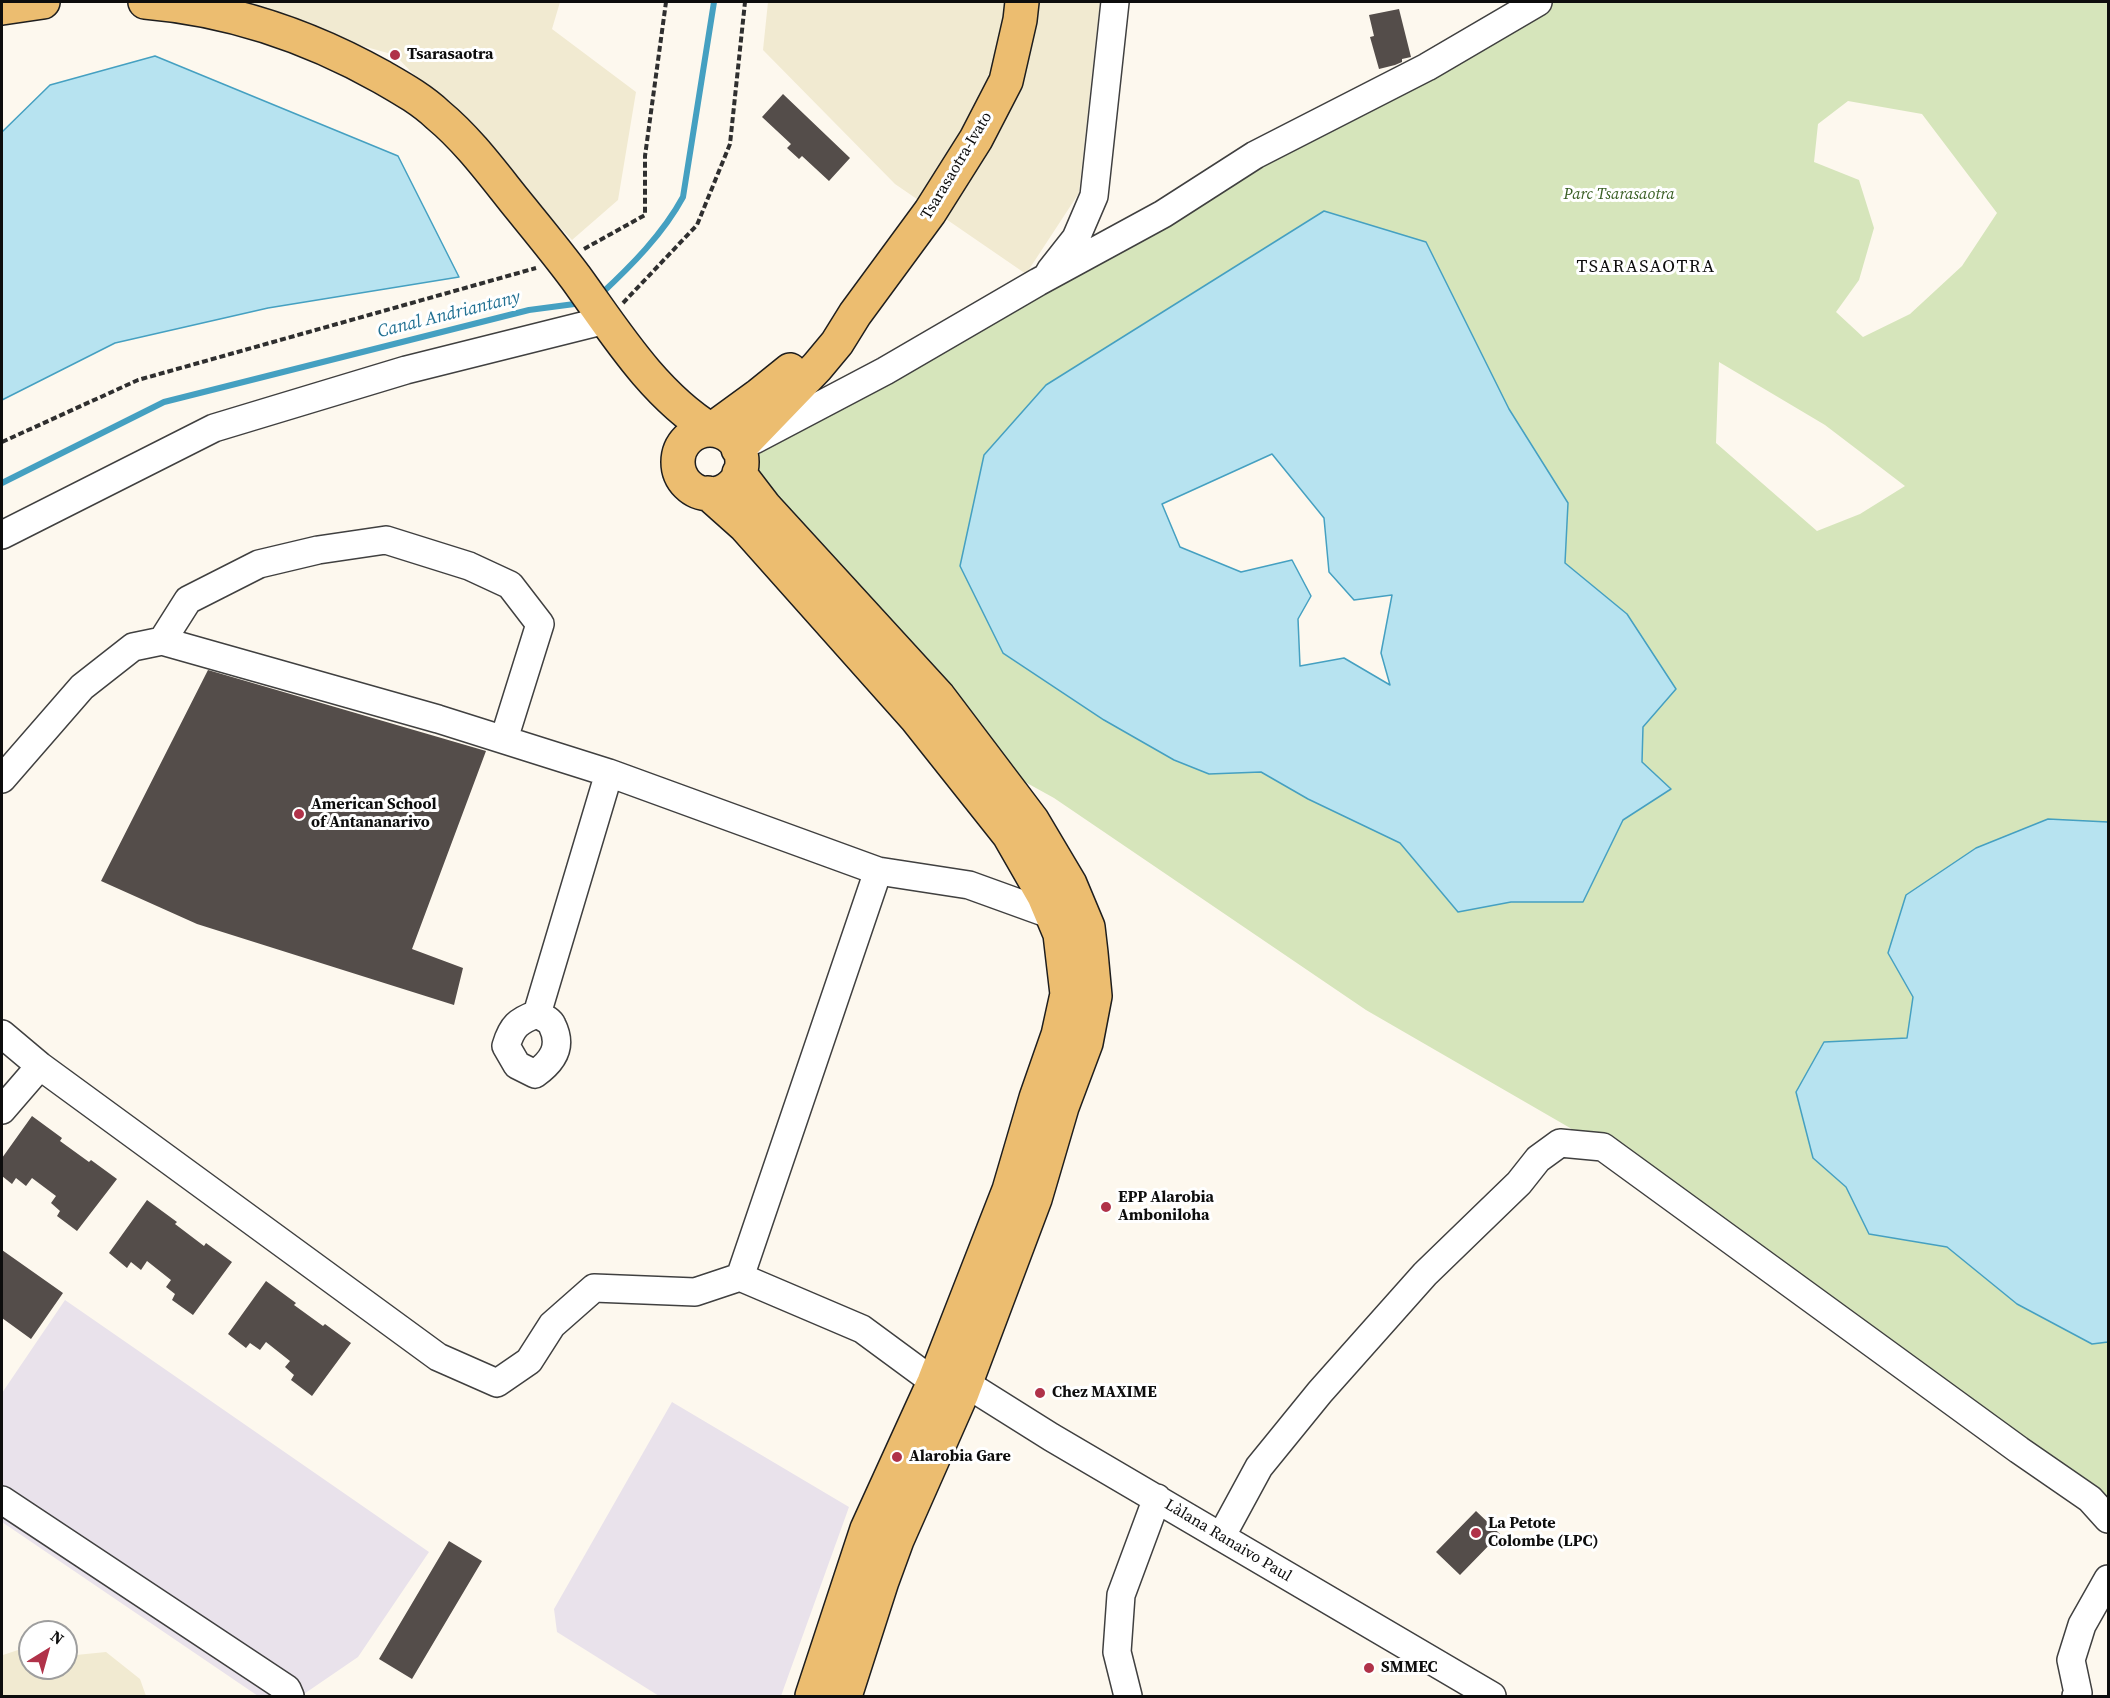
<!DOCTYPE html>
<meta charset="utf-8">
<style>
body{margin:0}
#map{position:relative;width:2110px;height:1698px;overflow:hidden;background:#fdf8ee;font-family:"Source Serif 4",serif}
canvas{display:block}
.frame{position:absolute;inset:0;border:3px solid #0d0d0d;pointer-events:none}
.north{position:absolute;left:18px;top:1620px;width:60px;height:60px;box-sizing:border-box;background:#fff;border:2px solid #9e9e9e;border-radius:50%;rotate:37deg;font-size:16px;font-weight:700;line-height:24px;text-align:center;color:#0d0d0d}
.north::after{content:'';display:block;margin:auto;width:21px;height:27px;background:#b03249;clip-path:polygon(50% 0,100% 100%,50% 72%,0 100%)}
</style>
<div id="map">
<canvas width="2110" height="1698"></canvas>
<div class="frame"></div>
<div class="north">N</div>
</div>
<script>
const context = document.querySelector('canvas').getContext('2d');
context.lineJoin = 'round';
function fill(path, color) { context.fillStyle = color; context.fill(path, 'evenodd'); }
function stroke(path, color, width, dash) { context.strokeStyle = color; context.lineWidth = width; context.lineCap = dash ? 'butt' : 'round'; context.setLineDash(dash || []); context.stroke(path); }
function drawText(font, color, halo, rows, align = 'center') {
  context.font = font + ' "Source Serif 4",serif'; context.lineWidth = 6; context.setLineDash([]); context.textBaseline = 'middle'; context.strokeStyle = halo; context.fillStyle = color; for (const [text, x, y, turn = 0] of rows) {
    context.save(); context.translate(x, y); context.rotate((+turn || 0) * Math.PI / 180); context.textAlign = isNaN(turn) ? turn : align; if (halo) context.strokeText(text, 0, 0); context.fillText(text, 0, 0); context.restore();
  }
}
const industrial = new Path2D(`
 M65 1300 429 1552 358 1657 301 1696H258L2 1522V1393Z
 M672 1402 849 1507 781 1696H659L557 1632 554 1609Z`);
const farmland = new Path2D(`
 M203 2H560L552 29 636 92 618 200 572 240 395 55Z
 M768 2H1100L1079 193 1026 274 895 184 763 50Z
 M30 1646V1668H66V1656L106 1652 140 1679 146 1696H2V1657L3 1655Z`);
const green = new Path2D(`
 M1540 2H2108V824V822L2048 819 1976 848 1888 953 1913 997 1907 1038 1825 1042 1813 1158 1846 1187 1869 1234 1947 1247 2017 1304 2092 1344 2108 1342V1512L1603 1147 1366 1010 1054 798 998 767 753 469 750 454ZM1848 101 1922 114 1997 213 1962 266 1910 314 1863 337 1836 312 1859 280 1874 228 1859 180 1814 162 1818 124ZM1426 242 1509 409 1568 503 1565 563 1627 614 1643 727 1642 763 1671 789 1623 820 1583 902H1511L1458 912 1400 843 1308 799 1261 772 1209 774 1174 760 1104 720 1003 653 960 566ZM1719 362 1825 425 1905 486 1860 514 1817 531 1716 443Z`);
const water = new Path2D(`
 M155 56 398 156 459 277 268 308 115 343 2 400V132L50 85Z
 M1324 211 1426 242 1509 409 1568 503 1565 563 1627 614 1676 689 1643 727 1642 762 1671 789 1623 820 1583 902H1511L1458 912 1400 843 1308 799 1261 772 1209 774 1174 760 1104 720 1003 653 960 566 984 455 1046 385ZM1272 454 1324 518 1329 572 1354 600 1392 595 1381 653 1390 685 1344 658 1300 666 1298 619 1311 596 1292 560 1241 572 1180 547 1162 504Z
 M2048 819 2108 822V1342L2092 1344 2017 1304 1947 1247 1869 1234 1846 1187 1813 1158 1796 1092 1824 1042 1907 1038 1913 997 1888 953 1906 895 1976 848Z`);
const stream = new Path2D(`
 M601 294C631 266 663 234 683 197L714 2
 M2 483 164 402 529 310 582 303`);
const building = new Path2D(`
 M1399 9 1411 57 1402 59V62L1395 65 1379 69 1370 37 1374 36 1369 15Z
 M783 94 850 158 829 181 802 156 799 159 787 148 791 144 762 117Z
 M208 670 486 751 412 949 463 968 454 1005 197 924 101 881Z
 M32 1116 62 1138 60 1141 89 1162 91 1160 117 1179 77 1231 57 1216 60 1211 51 1203 56 1196 32 1178 26 1186 16 1178 12 1184 2 1176V1158Z
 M147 1200 177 1222 175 1224 204 1246 206 1243 232 1262 193 1315 172 1300 175 1294 166 1287 171 1280 147 1261 141 1270 131 1262 127 1268 109 1253Z
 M2 1250 63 1293 31 1339 2 1318Z
 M266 1281 296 1303 294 1305 323 1326 325 1324 351 1343 312 1396 291 1380 294 1375 285 1367 290 1361 266 1342 260 1350 250 1343 246 1348 228 1334Z
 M1476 1511 1500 1534 1460 1575 1436 1552Z
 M449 1541 482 1561 412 1679 379 1659Z`);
const path = new Path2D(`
 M584 249 645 215V156L666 2
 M623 303 697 225 730 144 745 2
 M2 442 138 380 536 268`);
const minor = new Path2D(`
 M1050 271 1076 238 1094 196 1115 2
 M754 440 885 371 1038 282 1163 214 1255 155 1427 67 1538 2
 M2 535 214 428 406 370 606 320
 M162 641 188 600 259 564 318 550 386 540 469 566 510 585 540 624 504 739
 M2 779 82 687 133 647 162 641 438 719 609 773 878 871 969 885 1052 915
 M878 871 740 1277 862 1329 934 1382
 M537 1014 609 773
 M537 1014C542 1017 550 1020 552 1025 563 1047 552 1062 535 1074L517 1065 506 1046C512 1026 518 1021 537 1014Z
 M2 1034 40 1066 438 1357 497 1383 529 1361 552 1325 594 1288 695 1292 740 1277
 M2 1110 40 1066
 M965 1383 1051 1437 1492 1696
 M2 1500 287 1689 290 1696
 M1221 1537 1259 1467 1320 1392 1425 1274 1519 1183 1538 1159 1560 1143 1603 1147 2019 1450 2090 1499 2108 1519
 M1128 1696 1117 1652 1121 1595 1157 1498
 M2076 1696 2078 1693 2071 1660 2082 1625 2108 1579`);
const major = new Path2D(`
 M145 2C228 9 309 36 382 77 401 88 421 99 438 115 467 139 490 170 514 200 535 226 556 251 576 278 615 332 653 394 711 430
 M2 8 43 2
 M711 430 759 395 790 370
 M678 462a32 32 0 1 1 64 0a32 32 0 1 1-64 0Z
 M738 449 817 367 837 343 855 314 930 212 976 139 1006 81 1020 20 1022 2
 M739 473 765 507 939 697 1032 820 1070 884 1088 927 1091 953 1095 996 1086 1043 1062 1107 1035 1199 962 1393 897 1540 882 1581 845 1696
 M708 493 745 526 916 718 1009 835 1044 896 1060 934 1067 994 1058 1035 1036 1098 1009 1190 934 1382 867 1529 812 1696`);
const markers = [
 [395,55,6,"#b03249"],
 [299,814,6,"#b03249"],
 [1106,1207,6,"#b03249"],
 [1040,1393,6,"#b03249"],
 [897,1457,6,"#b03249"],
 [1476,1533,6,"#b03249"],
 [1369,1668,6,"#b03249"]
];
const poiNames = [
 ["Tsarasaotra",407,55],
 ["American School",311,805],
 ["of Antananarivo",311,823],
 ["EPP Alarobia",1118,1198],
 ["Amboniloha",1118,1216],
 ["Chez MAXIME",1052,1393],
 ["Alarobia Gare",909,1457],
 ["La Petote",1488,1524],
 ["Colombe (LPC)",1488,1542],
 ["SMMEC",1381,1668]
];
const streetNames = [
 ["Tsarasaotra-Ivato",957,166,-59],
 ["Làlana Ranaivo Paul",1228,1541,31]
];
const parkNames = [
 ["Parc Tsarasaotra",1619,195]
];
const neighbourhoodNames = [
 ["TSARASAOTRA",1646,267]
];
const waterNames = [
 ["Canal Andriantany",449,315,-14]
];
fill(industrial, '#e9e2eb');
fill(farmland, '#f1ead1');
fill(green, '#d6e5bb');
fill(water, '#b7e3f0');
stroke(water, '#45a0c1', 1.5);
stroke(stream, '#45a0c1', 6);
fill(building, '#544d4a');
stroke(minor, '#404040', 30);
stroke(major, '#1e1e1e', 36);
stroke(path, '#2f2f2f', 4, [6, 3]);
stroke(minor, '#fff', 27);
stroke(major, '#ecbd70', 33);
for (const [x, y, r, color] of markers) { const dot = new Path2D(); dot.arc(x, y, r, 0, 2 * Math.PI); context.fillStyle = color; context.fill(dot); stroke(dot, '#fff', 2); }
drawText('bold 16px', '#0d0d0d', '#fff', poiNames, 'left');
drawText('16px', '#0d0d0d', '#fff', streetNames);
drawText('italic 16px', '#385e23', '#fff', parkNames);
context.letterSpacing = '1.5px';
drawText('18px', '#0d0d0d', '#fff', neighbourhoodNames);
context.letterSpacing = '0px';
drawText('italic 18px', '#227193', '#fff', waterNames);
</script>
